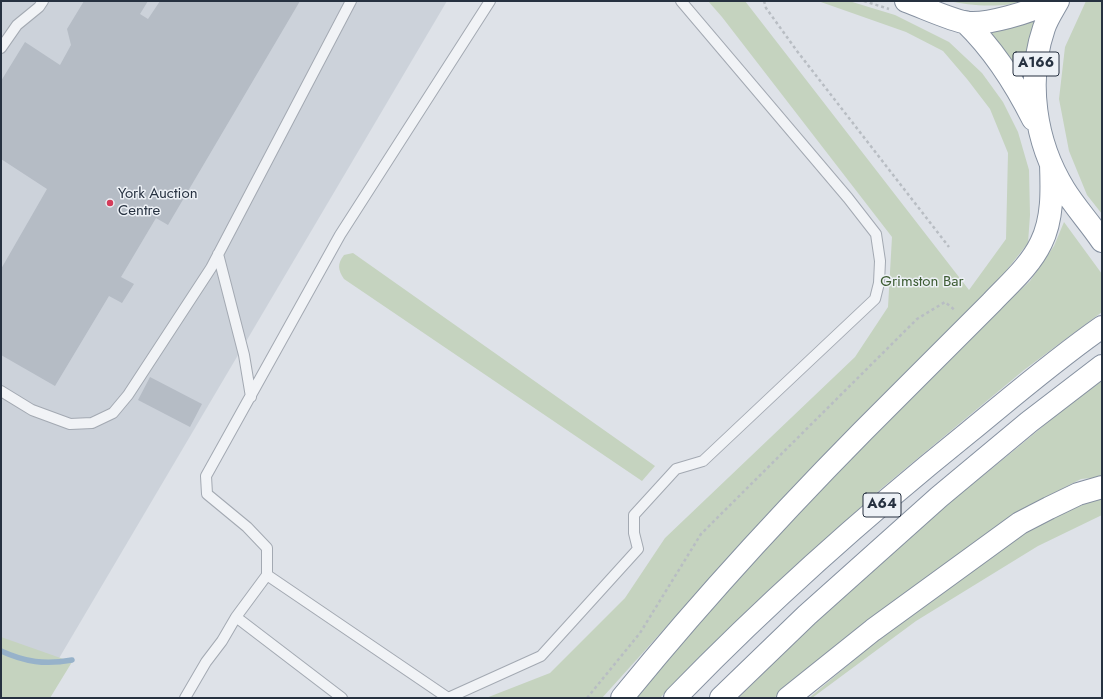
<!DOCTYPE html>
<style>
body{margin:0}
#map{position:relative;width:1103px;height:699px;overflow:hidden;background:#dee2e8;font-family:Jost,sans-serif}
canvas{display:block}
.frame{position:absolute;inset:0;border:2px solid #263140;pointer-events:none}
</style>
<div id="map">
<canvas width="1103" height="699"></canvas>
<div class="frame"></div>
</div>
<script>
const context = document.querySelector('canvas').getContext('2d');
context.lineJoin = 'round';
function fill(path, color) { context.fillStyle = color; context.fill(path, 'evenodd'); }
function stroke(path, color, width, dash) { context.strokeStyle = color; context.lineWidth = width; context.lineCap = dash ? 'butt' : 'round'; context.setLineDash(dash || []); context.stroke(path); }
function drawText(font, color, halo, rows, align = 'center') {
  context.font = font + ' Jost,sans-serif'; context.lineWidth = 3; context.setLineDash([]); context.textBaseline = 'middle'; context.strokeStyle = halo; context.fillStyle = color; for (const [text, x, y, turn = 0] of rows) {
    context.save(); context.translate(x, y); context.rotate((+turn || 0) * Math.PI / 180); context.textAlign = isNaN(turn) ? turn : align; if (halo) context.strokeText(text, 0, 0); context.fillText(text, 0, 0); context.restore();
  }
}
const built = new Path2D(`
 M1 1H447L58 660 1 639Z`);
const green = new Path2D(`
 M708 1H745L969 290 1006 239 1008 153 990 109 967 79 943 51 906 32 818 1H849L895 15 949 42 982 73 1003 102 1018 132 1029 170 1030 215 1028 243 1006 271 943 336 722 565 602 698H486L550 673 625 598 665 538 855 357 888 307 892 237 722 17Z
 M950 1H1023C1007 8 967 6 950 1Z
 M1086 1H1102V214L1087 195 1069 151 1059 99 1065 47Z
 M1037 19 1026 72H1021L1008 56 989 36V31Z
 M1064 222 1102 274V312L1024 370 876 493 698 658 660 698H635L744 570 870 438 987 321 1030 281 1054 246Z
 M353 253 655 466 642 481 344 279C338 270 337 264 344 255Z
 M1102 380V477L1081 479 1036 502 989 532 831 651 774 698H738L816 621 923 524 1017 448 1073 401Z
 M1102 497V515L1038 546 916 621 812 698H809L912 611 1010 541 1053 517Z
 M1 637 72 662 50 698H1Z`);
const stream = new Path2D(`
 M1 651C25 662 45 665 72 660`);
const building = new Path2D(`
 M84 1H148L140 14 148 19 160 1H300L168 225 156 218 121 277 134 284 122 303 109 296 55 386 1 355V269L47 189 1 159V81L25 42 60 65 71 45 67 29Z
 M150 377 202 404 190 427 138 400Z`);
const path = new Path2D(`
 M764 1 766 8 797 51 949 247
 M864 1 889 9
 M587 698 640 633 701 534 917 319 945 302 956 311`);
const service = new Path2D(`
 M1 48 17 25 39 7 43 1
 M218 254 244 355 251 397
 M1 391 32 410 70 424 92 423 113 413 128 395 211 268 351 1
 M267 575 448 698 541 656 638 549 634 533V515L676 469 703 461 875 299 879 283 880 261 876 234 848 198 681 1
 M185 698 206 662 222 641 236 617
 M342 698 236 617 267 575V548L247 527 207 494 206 476 340 235 490 1`);
const trunk = new Path2D(`
 M906 1C925 8 944 17 963 22 983 27 1034 11 1052 1
 M1058 1C1053 10 1047 19 1044 28 1026 81 1035 142 1064 189 1075 207 1090 223 1102 241
 M965 22C994 50 1015 83 1033 119
 M622 698C709 591 804 489 902 392 932 362 962 332 992 302 1009 284 1030 266 1041 243 1053 219 1052 190 1051 164
 M675 698C767 603 866 515 969 432 1013 396 1056 359 1102 327
 M721 698 807 615 939 497 1029 422 1102 366
 M788 698 873 630 1020 523 1049 508 1078 494 1102 487`);
const markers = [
 [110,203,4,"#d43c5a"]
];
const shields = [
 [1036,64,46],
 [882,505,38]
];
const shieldNames = [
 ["A166",1036,64],
 ["A64",882,505]
];
const poiNames = [
 ["York Auction",118,194],
 ["Centre",118,211]
];
const parkNames = [
 ["Grimston Bar",922,282]
];
fill(built, '#ccd2da');
fill(green, '#c5d3bf');
stroke(stream, '#97b2ca', 5.5);
fill(building, '#b5bcc5');
stroke(service, '#a3a9b2', 12);
stroke(trunk, '#8590a0', 24);
stroke(path, '#b8bdc3', 2.5, [3, 3]);
stroke(service, '#f1f3f6', 10);
stroke(trunk, '#fff', 22);
for (const [x, y, r, color] of markers) { const dot = new Path2D(); dot.arc(x, y, r, 0, 2 * Math.PI); context.fillStyle = color; context.fill(dot); stroke(dot, '#edf1f6', 1.5); }
for (const [x, y, w] of shields) { const box = new Path2D(); box.roundRect(x - w / 2, y - 12, w, 24, 3); context.fillStyle = '#edf1f6'; context.fill(box); stroke(box, '#263140', 1); }
drawText('bold 14px', '#263140', null, shieldNames);
drawText('15px', '#263140', '#edf1f6', poiNames, 'left');
drawText('15px', '#3d5c33', '#edf1f6', parkNames);
</script>
